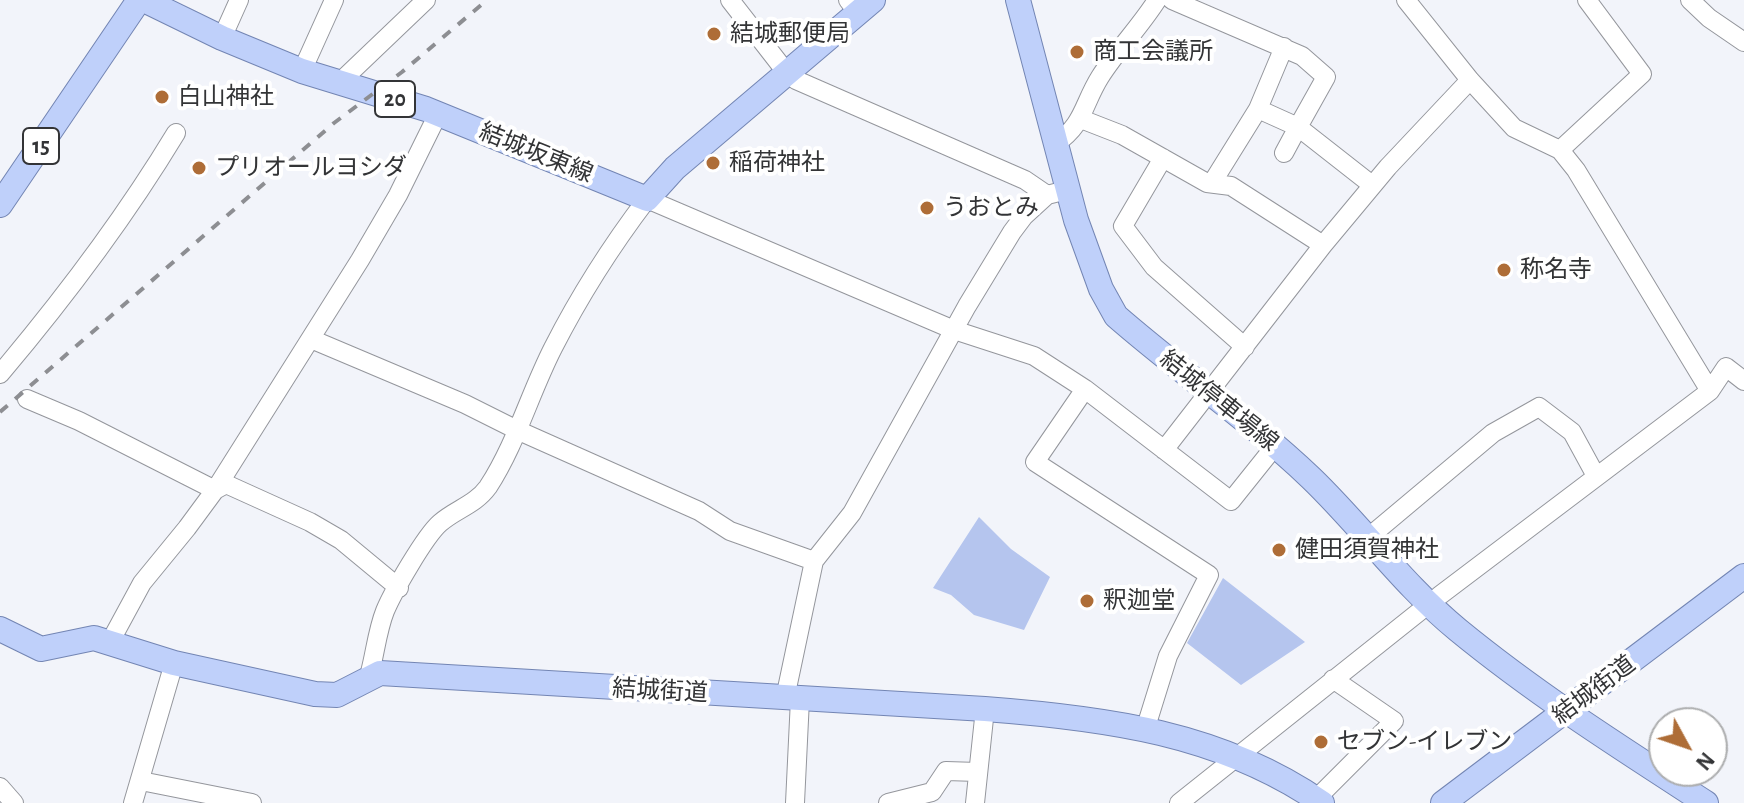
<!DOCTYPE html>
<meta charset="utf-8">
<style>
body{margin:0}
#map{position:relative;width:1744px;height:803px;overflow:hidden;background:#f2f4fa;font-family:"Alegreya Sans",sans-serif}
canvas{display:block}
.north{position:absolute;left:1648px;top:707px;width:80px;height:80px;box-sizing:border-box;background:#fff;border:2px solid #adaeaf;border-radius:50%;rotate:130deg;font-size:22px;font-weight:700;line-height:32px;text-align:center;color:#333436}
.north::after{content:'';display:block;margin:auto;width:28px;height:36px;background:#ae6d37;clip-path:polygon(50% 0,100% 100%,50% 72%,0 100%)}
</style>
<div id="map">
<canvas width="1744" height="803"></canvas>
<div class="north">N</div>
</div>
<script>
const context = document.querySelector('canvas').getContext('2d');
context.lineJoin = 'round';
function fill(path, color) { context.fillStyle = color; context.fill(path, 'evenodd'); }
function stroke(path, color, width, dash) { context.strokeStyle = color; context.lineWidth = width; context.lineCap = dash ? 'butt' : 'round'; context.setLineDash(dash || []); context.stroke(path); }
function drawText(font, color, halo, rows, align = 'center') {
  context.font = font + ' "Alegreya Sans","Noto Sans JP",sans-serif'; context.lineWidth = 8; context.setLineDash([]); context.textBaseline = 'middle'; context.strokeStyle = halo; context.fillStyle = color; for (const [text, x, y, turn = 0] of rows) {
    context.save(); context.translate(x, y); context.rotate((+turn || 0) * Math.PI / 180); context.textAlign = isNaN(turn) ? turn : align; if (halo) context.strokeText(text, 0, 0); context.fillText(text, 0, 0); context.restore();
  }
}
const green = new Path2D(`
 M979 517 1011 549 1050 577 1024 630 974 615 951 595 933 588Z
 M1223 578 1305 642 1241 685 1187 643Z`);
const minor = new Path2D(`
 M730 0 786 72 796 80 1025 180 1047 195
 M848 0 858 13
 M1172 0 1302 56 1326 77 1298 127 1372 185
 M1406 0 1470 80 1514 128 1560 150 1576 170 1710 391
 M1690 0 1709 18 1744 42
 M222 38 239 0
 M302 71 334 0
 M338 84 426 0
 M1258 109 1284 47
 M1081 119 1122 135 1207 183 1231 186 1323 245
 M1055 144C1084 125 1083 104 1100 77 1117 50 1140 27 1157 0
 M1560 150 1642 74 1587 0
 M1163 158 1123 226 1154 267 1245 347
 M1212 183 1258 109 1298 127 1284 153
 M311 339 465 404 517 430 699 511 730 531 814 561
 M0 374C65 297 124 219 176 133
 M1085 389 1035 462 1209 575 1168 656 1145 730
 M27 399 79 421 215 490 226 484 310 522 341 540 399 588
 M1164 450 1323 245 1388 167 1470 80
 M1369 537 1493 433 1539 407 1572 432 1596 476
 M110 642 142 583 187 528 215 490 360 260 398 195 438 114
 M369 676C375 655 377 631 385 611 393 592 425 536 440 523 456 509 475 505 488 487 516 444 530 393 553 348 579 297 612 245 647 199L954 330 1034 356 1085 389 1231 501 1275 446
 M785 698 814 561 852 513 967 306 1012 232 1024 216 1047 195 1067 190
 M141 781 252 803
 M0 787 14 803
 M1316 799 1394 721 1333 679
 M133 803 174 663
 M795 803 800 699
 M888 803 932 792 946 771 978 772
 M975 803 985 709
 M1179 803 1439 596 1710 391 1726 367 1744 381`);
const major = new Path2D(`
 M144 0 222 38 302 71 426 109 647 199 675 168 873 0
 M1018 0 1076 220 1101 289 1116 316C1179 371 1250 420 1311 478 1362 527 1403 585 1458 630 1536 694 1621 748 1706 803
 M0 205 139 0
 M0 629 41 649 94 638 174 663 315 694 337 695 380 673 985 709C1105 718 1221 733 1322 803
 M1443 803 1744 576`);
const rail = new Path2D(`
 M0 412 334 123 402 72 487 0`);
const markers = [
 [714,34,8,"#ae6d37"],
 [1077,52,8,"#ae6d37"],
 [162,97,8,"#ae6d37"],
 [713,163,8,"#ae6d37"],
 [199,168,8,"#ae6d37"],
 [927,208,8,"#ae6d37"],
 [1504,270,8,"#ae6d37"],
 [1279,550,8,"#ae6d37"],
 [1087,601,8,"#ae6d37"],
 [1321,742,8,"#ae6d37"]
];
const shields = [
 [395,99,40],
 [41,146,36]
];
const shieldNames = [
 ["20",395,99],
 ["15",41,146]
];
const poiNames = [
 ["結城郵便局",730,34],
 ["商工会議所",1093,52],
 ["白山神社",178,97],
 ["稲荷神社",729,163],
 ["プリオールヨシダ",215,168],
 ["うおとみ",943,208],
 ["称名寺",1520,270],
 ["健田須賀神社",1295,550],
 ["釈迦堂",1103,601],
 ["セブン-イレブン",1337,742]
];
const streetNames = [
 ["結城坂東線",536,153,22],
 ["結城停車場線",1219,401,39],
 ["結城街道",1594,690,-37],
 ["結城街道",660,691,3]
];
fill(green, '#b5c5ee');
stroke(minor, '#94969c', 20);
stroke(major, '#7385b3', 26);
stroke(minor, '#fff', 18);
stroke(major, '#bfd0fa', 24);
stroke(rail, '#8d8e92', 4, [10, 10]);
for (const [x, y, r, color] of markers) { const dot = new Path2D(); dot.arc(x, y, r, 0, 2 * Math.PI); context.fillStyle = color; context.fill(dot); stroke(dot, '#fff', 3); }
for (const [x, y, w] of shields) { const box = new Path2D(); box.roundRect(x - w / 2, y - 18, w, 36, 6); context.fillStyle = '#fff'; context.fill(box); stroke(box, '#333436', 2); }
drawText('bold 22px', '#333436', null, shieldNames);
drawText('24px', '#333436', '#fff', poiNames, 'left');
drawText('24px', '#333436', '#fff', streetNames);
</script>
